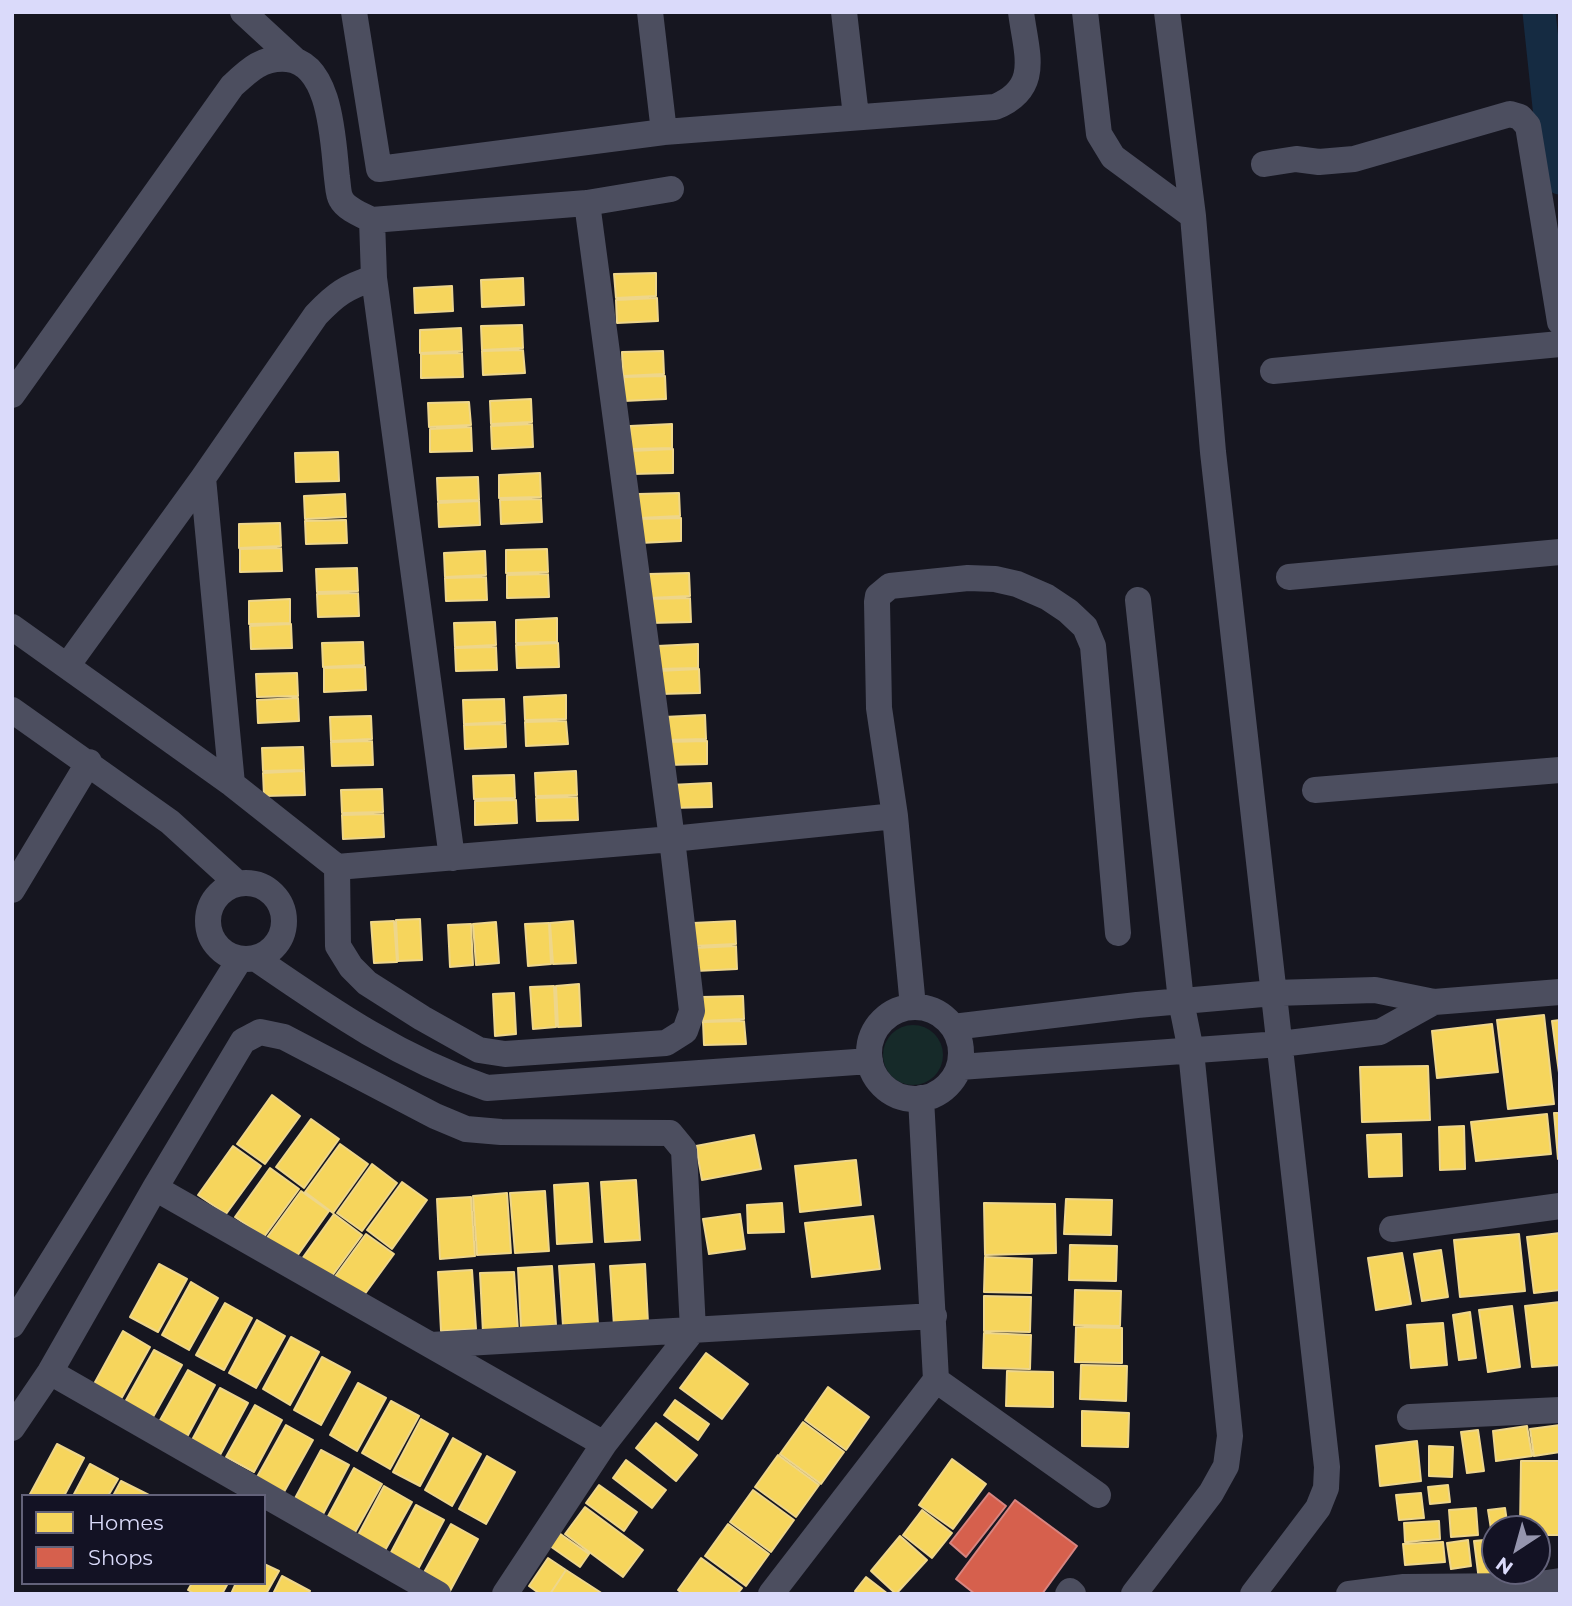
<!DOCTYPE html>
<style>
body{margin:0}
#map{position:relative;width:1572px;height:1606px;overflow:hidden;background:#161620;font-family:Montserrat,sans-serif}
canvas{display:block}
.frame{position:absolute;inset:0;border:14px solid #dadafa;pointer-events:none}
.legend{position:absolute;left:21px;top:1494px;width:245px;height:91px;box-sizing:border-box;background:#131224;border:2px solid #63627a;margin:0;padding:9px 12px;list-style:none;font-size:21px;color:#dadafa}
.legend li{display:flex;align-items:center;gap:14px;height:35px}
.legend b{width:35px;border:2px solid #63627a}
.north{position:absolute;left:1481px;top:1515px;width:70px;height:70px;box-sizing:border-box;background:#131224;border:2px solid #63627a;border-radius:50%;rotate:216deg;font-size:19px;font-weight:700;line-height:28px;text-align:center;color:#dadafa}
.north::after{content:'';display:block;margin:auto;width:24px;height:32px;background:#9595ae;clip-path:polygon(50% 0,100% 100%,50% 72%,0 100%)}
</style>
<div id="map">
<canvas width="1572" height="1606"></canvas>
<div class="frame"></div>
<ul class="legend">
<li><b style="height:19px;background:#f6d55c"></b>Homes</li>
<li><b style="height:19px;background:#d6604d"></b>Shops</li>
</ul>
<div class="north">N</div>
</div>
<script>
const context = document.querySelector('canvas').getContext('2d');
context.lineJoin = 'round';
function fill(path, color) { context.fillStyle = color; context.fill(path, 'evenodd'); }
function stroke(path, color, width, dash) { context.strokeStyle = color; context.lineWidth = width; context.lineCap = dash ? 'butt' : 'round'; context.setLineDash(dash || []); context.stroke(path); }
const green = new Path2D(`
 M883 1055a30 30 0 1 1 60 0a30 30 0 1 1-60 0Z`);
const homes = new Path2D(`
 M656 273V296L616 298 614 274Z
 M523 278 524 305 482 307 481 280Z
 M452 286 453 311 415 313 414 288Z
 M657 298 658 321 617 323 616 300Z
 M522 325 523 348 482 350 481 326Z
 M461 328 462 351 420 353V330Z
 M523 350 525 373 483 375 482 351Z
 M663 351 664 374 623 376 622 352Z
 M462 353 463 377 421 378V354Z
 M665 376 666 399 624 401V377Z
 M531 399 532 422 491 424 490 401Z
 M469 402 471 425 429 427 428 403Z
 M532 424 533 447 492 449 491 426Z
 M672 424V448L631 449 630 426Z
 M471 427 472 451 430 452V429Z
 M673 449V473L632 474 631 451Z
 M338 452 339 481 296 482 295 453Z
 M540 473 541 497 499 498V475Z
 M478 477 479 500 438 501 437 478Z
 M679 493 680 516 639 518 638 494Z
 M345 494 346 517 305 519 304 496Z
 M541 499 542 522 501 524 500 500Z
 M479 501 480 525 439 527 438 503Z
 M681 518V541L640 543 639 519Z
 M346 520 347 543 306 544 305 521Z
 M280 523 281 546 239 548V524Z
 M281 548 282 571 240 572V549Z
 M547 549 548 572 506 573V550Z
 M485 551 486 575 445 577 444 553Z
 M357 568 358 591 317 592 316 569Z
 M689 573 690 596 649 598 648 574Z
 M548 574 549 597 507 598V575Z
 M486 577 487 600 446 601 445 578Z
 M358 593 359 616 318 617 317 594Z
 M690 598 691 622 650 623 649 599Z
 M290 599V623L249 624V601Z
 M557 618V642L516 643V620Z
 M495 622 496 645 455 647 454 623Z
 M291 624 292 648 251 649 250 626Z
 M363 642 364 665 323 667 322 643Z
 M558 643 559 667 517 668 516 645Z
 M698 644V668L657 669V646Z
 M496 647 497 670 456 671 455 648Z
 M365 667 366 690 324 692V668Z
 M699 669 700 693 659 694 658 671Z
 M297 673 298 696 257 697 256 674Z
 M566 695V719L525 720 524 697Z
 M298 698 299 721 258 723 257 700Z
 M504 699 505 722 464 724 463 700Z
 M705 715 706 739 665 740 664 717Z
 M371 716 372 739 331 741 330 717Z
 M566 721 568 744 526 746 525 722Z
 M505 724 506 747 465 749 464 725Z
 M372 741 373 765 332 766 331 742Z
 M707 741V764L666 765 665 742Z
 M303 747 304 770 263 771 262 748Z
 M304 771 305 795 264 796 263 773Z
 M576 771 577 795 536 796 535 773Z
 M514 775 515 798 474 799 473 776Z
 M711 783 712 807 671 808 670 785Z
 M382 789 383 812 342 813 341 790Z
 M577 797 578 820 537 821 536 798Z
 M516 800 517 823 475 825V801Z
 M383 814 384 837 343 839 342 815Z
 M420 919 422 960 398 961 396 920Z
 M394 921 397 962 374 963 371 922Z
 M573 921 576 963 553 964 550 923Z
 M735 921 736 944 694 946 693 923Z
 M496 922 499 963 476 965 473 924Z
 M549 923 551 964 528 966 525 924Z
 M471 924 473 965 450 967 448 925Z
 M736 946 737 969 696 971 695 948Z
 M579 984 581 1026 558 1027 556 986Z
 M554 986 556 1027 533 1029 530 987Z
 M514 993 516 1034 495 1036 493 994Z
 M743 996 744 1019 703 1021 702 997Z
 M1544 1015 1554 1104 1508 1109 1497 1020Z
 M1560 1020V1080L1552 1021Z
 M744 1021 746 1044 704 1045 703 1022Z
 M1492 1024 1498 1072 1437 1078 1432 1031Z
 M1428 1066 1430 1120 1362 1122 1360 1067Z
 M272 1095 300 1116 265 1164 237 1144Z
 M1554 1113H1560V1159H1558Z
 M1547 1114 1551 1154 1476 1161 1471 1122Z
 M311 1119 339 1139 304 1188 276 1167Z
 M1464 1126 1465 1169 1440 1170 1439 1127Z
 M1401 1134 1402 1176 1369 1177 1367 1135Z
 M754 1135 761 1169 702 1180 696 1146Z
 M340 1144 368 1164 333 1213 305 1192Z
 M233 1146 261 1166 226 1214 198 1195Z
 M856 1160 861 1205 800 1212 795 1166Z
 M372 1164 397 1183 362 1231 337 1213Z
 M270 1168 299 1189 264 1237 235 1217Z
 M636 1180 640 1240 605 1242 601 1182Z
 M402 1182 427 1200 392 1249 367 1230Z
 M588 1183 592 1242 557 1244 554 1185Z
 M301 1191 329 1211 295 1259 266 1239Z
 M545 1191 549 1251 515 1253 510 1193Z
 M507 1193 511 1253 477 1255 473 1196Z
 M471 1197 475 1256 440 1259 437 1199Z
 M1066 1199 1112 1200 1111 1235 1064 1234Z
 M782 1203 784 1232 748 1233 747 1205Z
 M984 1203 1055 1204 1056 1253 985 1255Z
 M334 1214 362 1235 327 1283 299 1263Z
 M740 1214 745 1249 709 1254 703 1219Z
 M873 1216 880 1269 812 1277 805 1223Z
 M1560 1233V1290L1534 1293 1527 1237Z
 M366 1234 394 1254 359 1302 331 1282Z
 M1519 1234 1525 1291 1460 1297 1454 1240Z
 M1070 1245 1117 1246 1116 1281 1069 1280Z
 M1441 1250 1448 1297 1422 1301 1414 1254Z
 M1402 1253 1411 1304 1376 1310 1368 1258Z
 M985 1257 1032 1259 1031 1293 984 1292Z
 M159 1264 187 1279 158 1332 130 1317Z
 M594 1264 598 1324 563 1326 559 1266Z
 M645 1264 648 1323 614 1326 610 1266Z
 M552 1266 556 1325 521 1328 518 1268Z
 M472 1270 476 1329 441 1331 438 1272Z
 M514 1272 518 1331 483 1333 480 1273Z
 M191 1282 218 1298 189 1350 162 1335Z
 M1075 1290 1121 1291 1120 1326 1074 1325Z
 M984 1296 1031 1297 1030 1332 984 1331Z
 M1560 1302V1365L1532 1367 1525 1306Z
 M225 1303 252 1318 224 1370 196 1355Z
 M1512 1306 1520 1367 1488 1372 1479 1310Z
 M1470 1312 1476 1358 1459 1360 1453 1315Z
 M257 1320 285 1336 256 1388 229 1373Z
 M1443 1323 1447 1365 1411 1368 1407 1325Z
 M1076 1327 1122 1328V1363L1075 1362Z
 M123 1331 150 1347 121 1399 94 1384Z
 M984 1333 1031 1335 1030 1369 983 1368Z
 M291 1337 319 1352 290 1405 263 1389Z
 M154 1350 182 1365 153 1417 125 1402Z
 M706 1353 748 1384 722 1419 680 1388Z
 M322 1357 350 1372 321 1425 294 1410Z
 M1081 1365 1127 1366 1126 1401 1080 1399Z
 M188 1370 215 1385 187 1437 159 1422Z
 M1007 1371 1053 1372V1407L1006 1406Z
 M358 1383 386 1398 357 1451 330 1435Z
 M828 1387 869 1417 846 1450 805 1420Z
 M220 1388 248 1403 220 1455 192 1440Z
 M675 1400 709 1424 698 1440 664 1415Z
 M391 1401 419 1416 390 1469 362 1453Z
 M255 1405 282 1420 254 1472 226 1457Z
 M1082 1411 1129 1413 1128 1447 1082 1446Z
 M421 1419 448 1434 420 1486 393 1472Z
 M803 1422 844 1452 821 1484 780 1454Z
 M656 1423 697 1455 676 1481 636 1448Z
 M286 1425 313 1440 284 1492 257 1477Z
 M1560 1425V1452L1534 1456 1530 1429Z
 M1527 1426 1532 1456 1496 1461 1493 1431Z
 M1478 1430 1484 1471 1467 1473 1461 1432Z
 M453 1438 481 1454 452 1506 425 1490Z
 M1417 1441 1421 1481 1380 1486 1376 1446Z
 M57 1444 84 1458 64 1496H29Z
 M1429 1446 1453 1447 1452 1477 1429 1476Z
 M321 1450 349 1465 321 1518 293 1502Z
 M778 1455 819 1485 796 1517 755 1487Z
 M487 1456 515 1472 486 1524 459 1509Z
 M952 1459 986 1484 953 1529 919 1505Z
 M626 1460 666 1490 652 1508 613 1478Z
 M1521 1461H1560V1535H1537V1529H1520Z
 M90 1464 118 1479 108 1496H73Z
 M354 1468 382 1484 353 1536 326 1520Z
 M121 1481 149 1495 148 1496H113Z
 M599 1485 637 1512 624 1531 586 1503Z
 M1448 1485 1450 1502 1430 1504 1428 1487Z
 M384 1486 412 1502 383 1554 356 1539Z
 M753 1490 794 1520 771 1552 730 1522Z
 M1421 1493 1424 1518 1399 1520 1396 1495Z
 M416 1505 444 1520 416 1573 388 1558Z
 M585 1507 643 1550 623 1577 565 1534Z
 M1476 1508 1478 1535 1451 1537 1449 1510Z
 M1505 1508 1508 1529H1495V1535H1492L1488 1510Z
 M922 1510 952 1533 932 1558 903 1535Z
 M1439 1521 1440 1539 1405 1542 1404 1523Z
 M451 1524 478 1539 450 1591 422 1576Z
 M728 1524 769 1554 746 1586 705 1556Z
 M559 1533 589 1554 580 1567 550 1546Z
 M900 1536 927 1560 896 1594 871 1571Z
 M1495 1539V1571H1509L1510 1576 1479 1580 1474 1541Z
 M1468 1540 1471 1566 1451 1569 1447 1543Z
 M1443 1542 1445 1562 1405 1565 1403 1544Z
 M548 1558 566 1570 550 1594H540L529 1586Z
 M701 1558 742 1588 737 1594H683L678 1590Z
 M264 1564 279 1571 266 1594H231L236 1583H264Z
 M566 1570 603 1594H550Z
 M282 1576 310 1591 308 1594H273Z
 M866 1577 888 1594H858L855 1591Z
 M192 1583H228L222 1594H195L188 1590Z`);
const shops = new Path2D(`
 M989 1493 1006 1506 966 1557 950 1543Z
 M1015 1500 1077 1546 1042 1594H975L956 1579Z`);
const canal = new Path2D(`
 M1539 12 1556 173 1560 178`);
const minor = new Path2D(`
 M243 12 295 60
 M354 12 379 169 664 132 995 107C1042 88 1026 53 1021 12
 M650 12 664 132
 M844 12 856 116
 M1085 12 1099 134 1113 157 1193 216
 M1167 12 1193 216 1213 452 1327 1467 1326 1488 1318 1508 1253 1594
 M1264 164 1296 159 1319 162 1354 159 1510 114 1520 117 1528 126 1560 322
 M372 220 374 278 452 858
 M1273 371 1560 344
 M12 395 232 86C249 70 262 57 287 59 332 63 333 144 337 178 338 184 338 194 341 199 346 209 362 215 372 220L587 203 671 189
 M203 478 232 784
 M1289 577 1560 552
 M12 627 232 784 337 867 672 839 895 816
 M67 666 203 478 316 315C336 294 346 287 374 278
 M12 710 170 822 237 883
 M1315 790 1560 770
 M337 867 338 946 351 967 367 983 422 1018 479 1050 505 1054 666 1043 685 1031 692 1011 672 839 587 203
 M208 921a38 38 0 1 1 76 0a38 38 0 1 1-76 0Z
 M12 890 89 762
 M255 958C332 1011 398 1057 487 1088L870 1061
 M913 1007 895 816 879 708 877 602 878 596 890 586 968 578 995 579 1017 584 1047 597 1068 611 1085 627 1093 646 1118 933
 M869 1053a46 46 0 1 1 92 0a46 46 0 1 1-92 0Z
 M953 1027 1137 1005 1274 993 1375 990 1434 1002 1560 992
 M960 1067 1280 1044 1380 1032 1434 1002
 M921 1098 936 1380 1098 1495
 M155 1188 604 1444
 M1392 1229 1560 1206
 M12 1325 240 959
 M431 1345 934 1316
 M50 1372 438 1594
 M1410 1417 1560 1410
 M12 1428 50 1372 155 1188 243 1041 260 1032 284 1037 435 1116 466 1129 501 1132 670 1133 684 1150 693 1330 604 1444 505 1594
 M1404 1587 1526 1586
 M771 1594 936 1380
 M1068 1594 1070 1591 1073 1594
 M1134 1594 1211 1493 1226 1466 1230 1436 1191 1051 1181 1001 1138 600
 M1349 1594 1404 1587 1411 1594
 M1524 1594 1526 1586 1560 1581`);
fill(green, '#162a29');
fill(homes, '#f6d55c');
stroke(homes, '#eed68b', 2);
fill(shops, '#d6604d');
stroke(shops, '#d78581', 2);
stroke(canal, '#152b42', 33);
stroke(minor, '#4c4e5f', 26);
</script>
